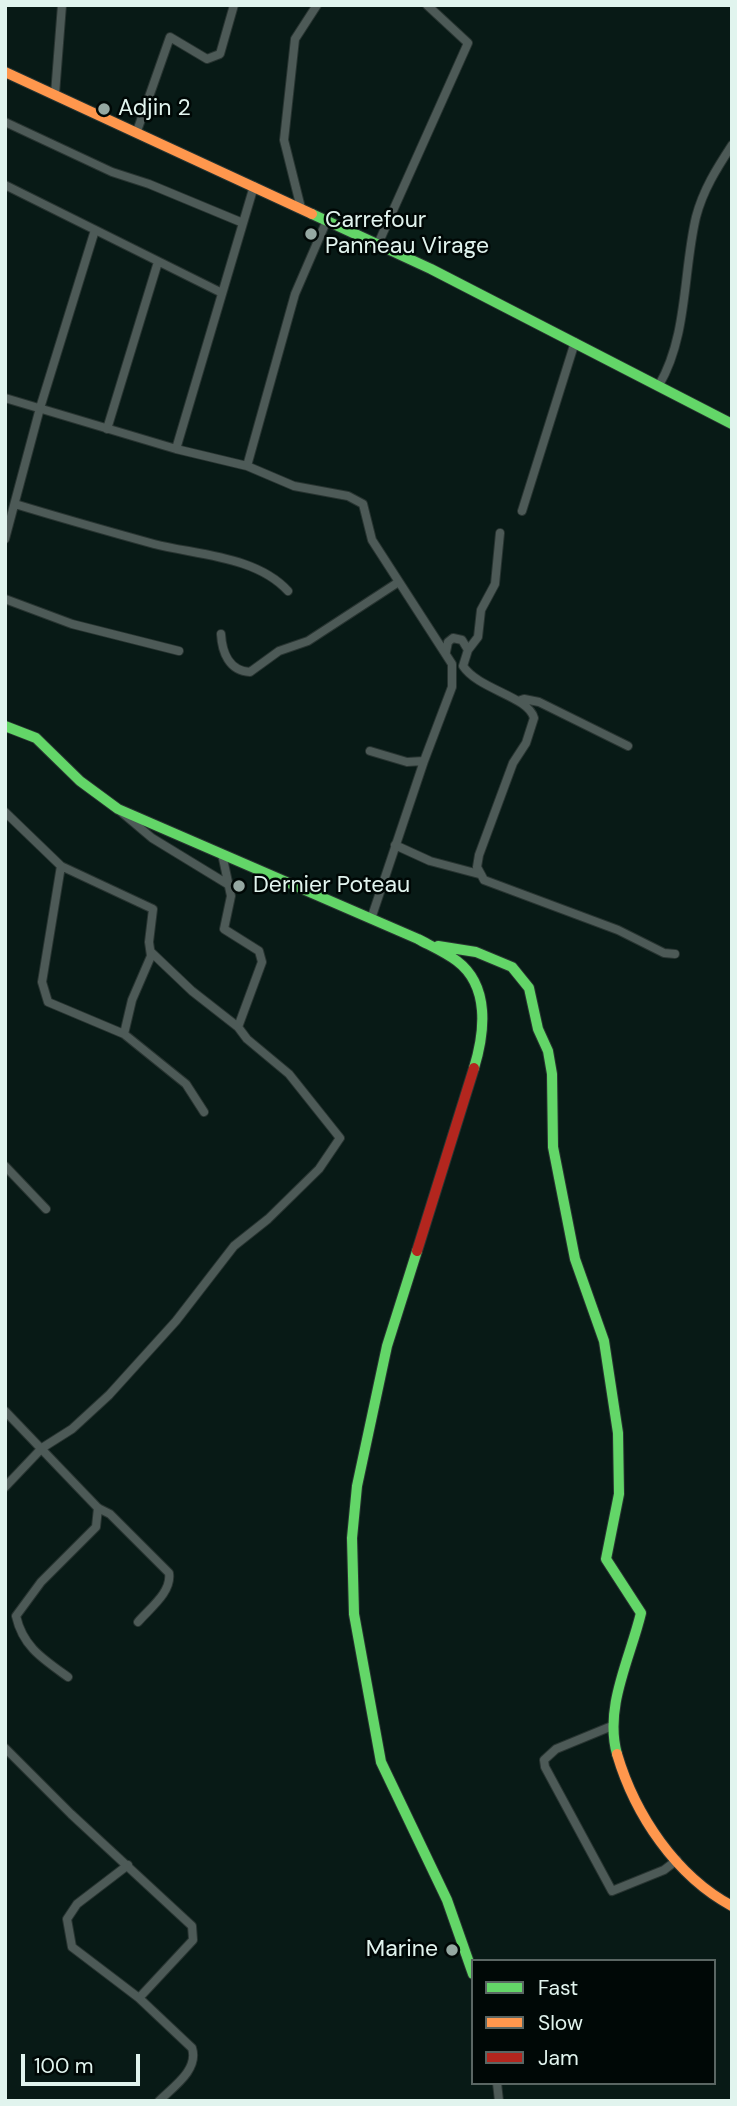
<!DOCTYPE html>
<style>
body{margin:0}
#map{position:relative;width:737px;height:2106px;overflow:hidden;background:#081a16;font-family:"DM Sans",sans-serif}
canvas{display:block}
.frame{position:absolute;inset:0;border:7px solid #e1f4ee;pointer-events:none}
.legend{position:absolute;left:471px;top:1959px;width:245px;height:126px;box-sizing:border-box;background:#000806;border:2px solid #5a6663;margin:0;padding:9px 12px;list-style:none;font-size:21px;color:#e1f4ee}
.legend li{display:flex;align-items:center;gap:14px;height:35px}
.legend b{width:35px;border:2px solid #5a6663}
.scale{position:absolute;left:21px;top:2054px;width:119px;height:32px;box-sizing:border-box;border:4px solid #e1f4ee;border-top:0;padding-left:9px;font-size:21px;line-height:24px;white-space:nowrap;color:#e1f4ee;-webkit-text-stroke:5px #000806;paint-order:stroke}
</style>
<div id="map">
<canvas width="737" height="2106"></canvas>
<div class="frame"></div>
<ul class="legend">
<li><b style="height:9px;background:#63d668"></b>Fast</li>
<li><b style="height:9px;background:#ff974d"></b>Slow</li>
<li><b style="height:9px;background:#b3261e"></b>Jam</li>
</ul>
<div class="scale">100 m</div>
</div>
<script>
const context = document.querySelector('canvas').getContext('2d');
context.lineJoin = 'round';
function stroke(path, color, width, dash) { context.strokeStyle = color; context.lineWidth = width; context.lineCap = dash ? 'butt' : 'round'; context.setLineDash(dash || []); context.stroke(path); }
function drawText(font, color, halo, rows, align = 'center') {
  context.font = font + ' "DM Sans",sans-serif'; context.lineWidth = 5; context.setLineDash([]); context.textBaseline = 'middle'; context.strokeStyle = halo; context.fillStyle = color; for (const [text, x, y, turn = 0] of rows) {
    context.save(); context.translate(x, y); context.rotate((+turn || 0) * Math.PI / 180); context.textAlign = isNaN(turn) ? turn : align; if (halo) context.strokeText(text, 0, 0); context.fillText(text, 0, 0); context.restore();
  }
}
const street = new Path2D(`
 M55 94 62 5
 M5 122 112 172 149 184 243 223
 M137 131 170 37 207 59 220 54 234 5
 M5 185 222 293
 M301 208 284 140 295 39 317 5
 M378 244 468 43 427 5
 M659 385C688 336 683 271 696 217 703 190 717 168 732 145
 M5 398 176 449 247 466 294 486 348 496 363 504 372 540 452 664V687L424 761 407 762 370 751
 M107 429 158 262
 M176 449 254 186
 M247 466 295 294 327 220
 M15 504C61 518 107 531 154 544 197 555 256 556 288 591
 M522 511 575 342
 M500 533 495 584 481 610 478 637 468 650 463 666C479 690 528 696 534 718L526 743 513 763 479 855 477 867 484 880 618 930 664 953 675 954
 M5 539 40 408 95 230
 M5 599 72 624 179 651
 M221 634C222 652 229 671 250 672L279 651 308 641 397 583
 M446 652 448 642 453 638 462 640 468 650
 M518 701 524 699 539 702 628 746
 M120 811 152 838 229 885
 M5 812 61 866 153 909 149 942 151 956 132 1000 124 1034
 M395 845 430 861 479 874
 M61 866 42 982 48 1002 124 1034 186 1084 204 1112
 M371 919 424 761
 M151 952 192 991 238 1027
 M5 1166 46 1209
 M5 1411 98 1508 110 1514 169 1573C172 1592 150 1608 138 1622
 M5 1487 42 1448 72 1429 109 1395 176 1321 234 1246 268 1219 319 1169 340 1138 289 1074 247 1039 238 1027 262 962 259 951 224 929 231 896 222 854
 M68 1677C43 1659 23 1647 16 1616L41 1582 96 1527 98 1508
 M612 1726 556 1749 544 1760 545 1767 612 1891 664 1870 677 1860
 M5 1748 71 1814 192 1926 193 1940 139 1998
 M128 1865 77 1904 67 1919 72 1947 139 1998 192 2048C199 2070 173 2087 159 2101
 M497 2083 499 2101`);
const fast = new Path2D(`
 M312 214 431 269 732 424
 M5 726 36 738 80 781 118 809 418 939C431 946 445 952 457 961 490 986 485 1032 474 1068
 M438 946 476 952 512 967 529 988 538 1029 548 1051 552 1074 553 1147 575 1259 604 1341 618 1433 619 1494 606 1559 641 1613C630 1659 604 1707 617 1754
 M417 1251 387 1346 357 1486 352 1538 354 1614 381 1762 447 1900 473 1974`);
const slow = new Path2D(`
 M5 72 312 214
 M617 1754C635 1815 676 1876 732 1906`);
const jam = new Path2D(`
 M417 1251 474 1068`);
const markers = [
 [104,109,7,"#95a8a2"],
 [311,234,7,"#95a8a2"],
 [239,886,7,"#95a8a2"],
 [452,1950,7,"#95a8a2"]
];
const poiNames = [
 ["Adjin 2",118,109],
 ["Carrefour",325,221],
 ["Panneau Virage",325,247],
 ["Dernier Poteau",253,886],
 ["Marine",438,1950,"right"]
];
stroke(street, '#283431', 10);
stroke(fast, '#283431', 12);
stroke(slow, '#283431', 12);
stroke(jam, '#283431', 12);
stroke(street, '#4d5a57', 8);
stroke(fast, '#63d668', 10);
stroke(slow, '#ff974d', 10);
stroke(jam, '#b3261e', 10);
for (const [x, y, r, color] of markers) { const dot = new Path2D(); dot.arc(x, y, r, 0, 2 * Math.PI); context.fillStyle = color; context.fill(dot); stroke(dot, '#000806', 2.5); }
drawText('23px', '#e1f4ee', '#000806', poiNames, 'left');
</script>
